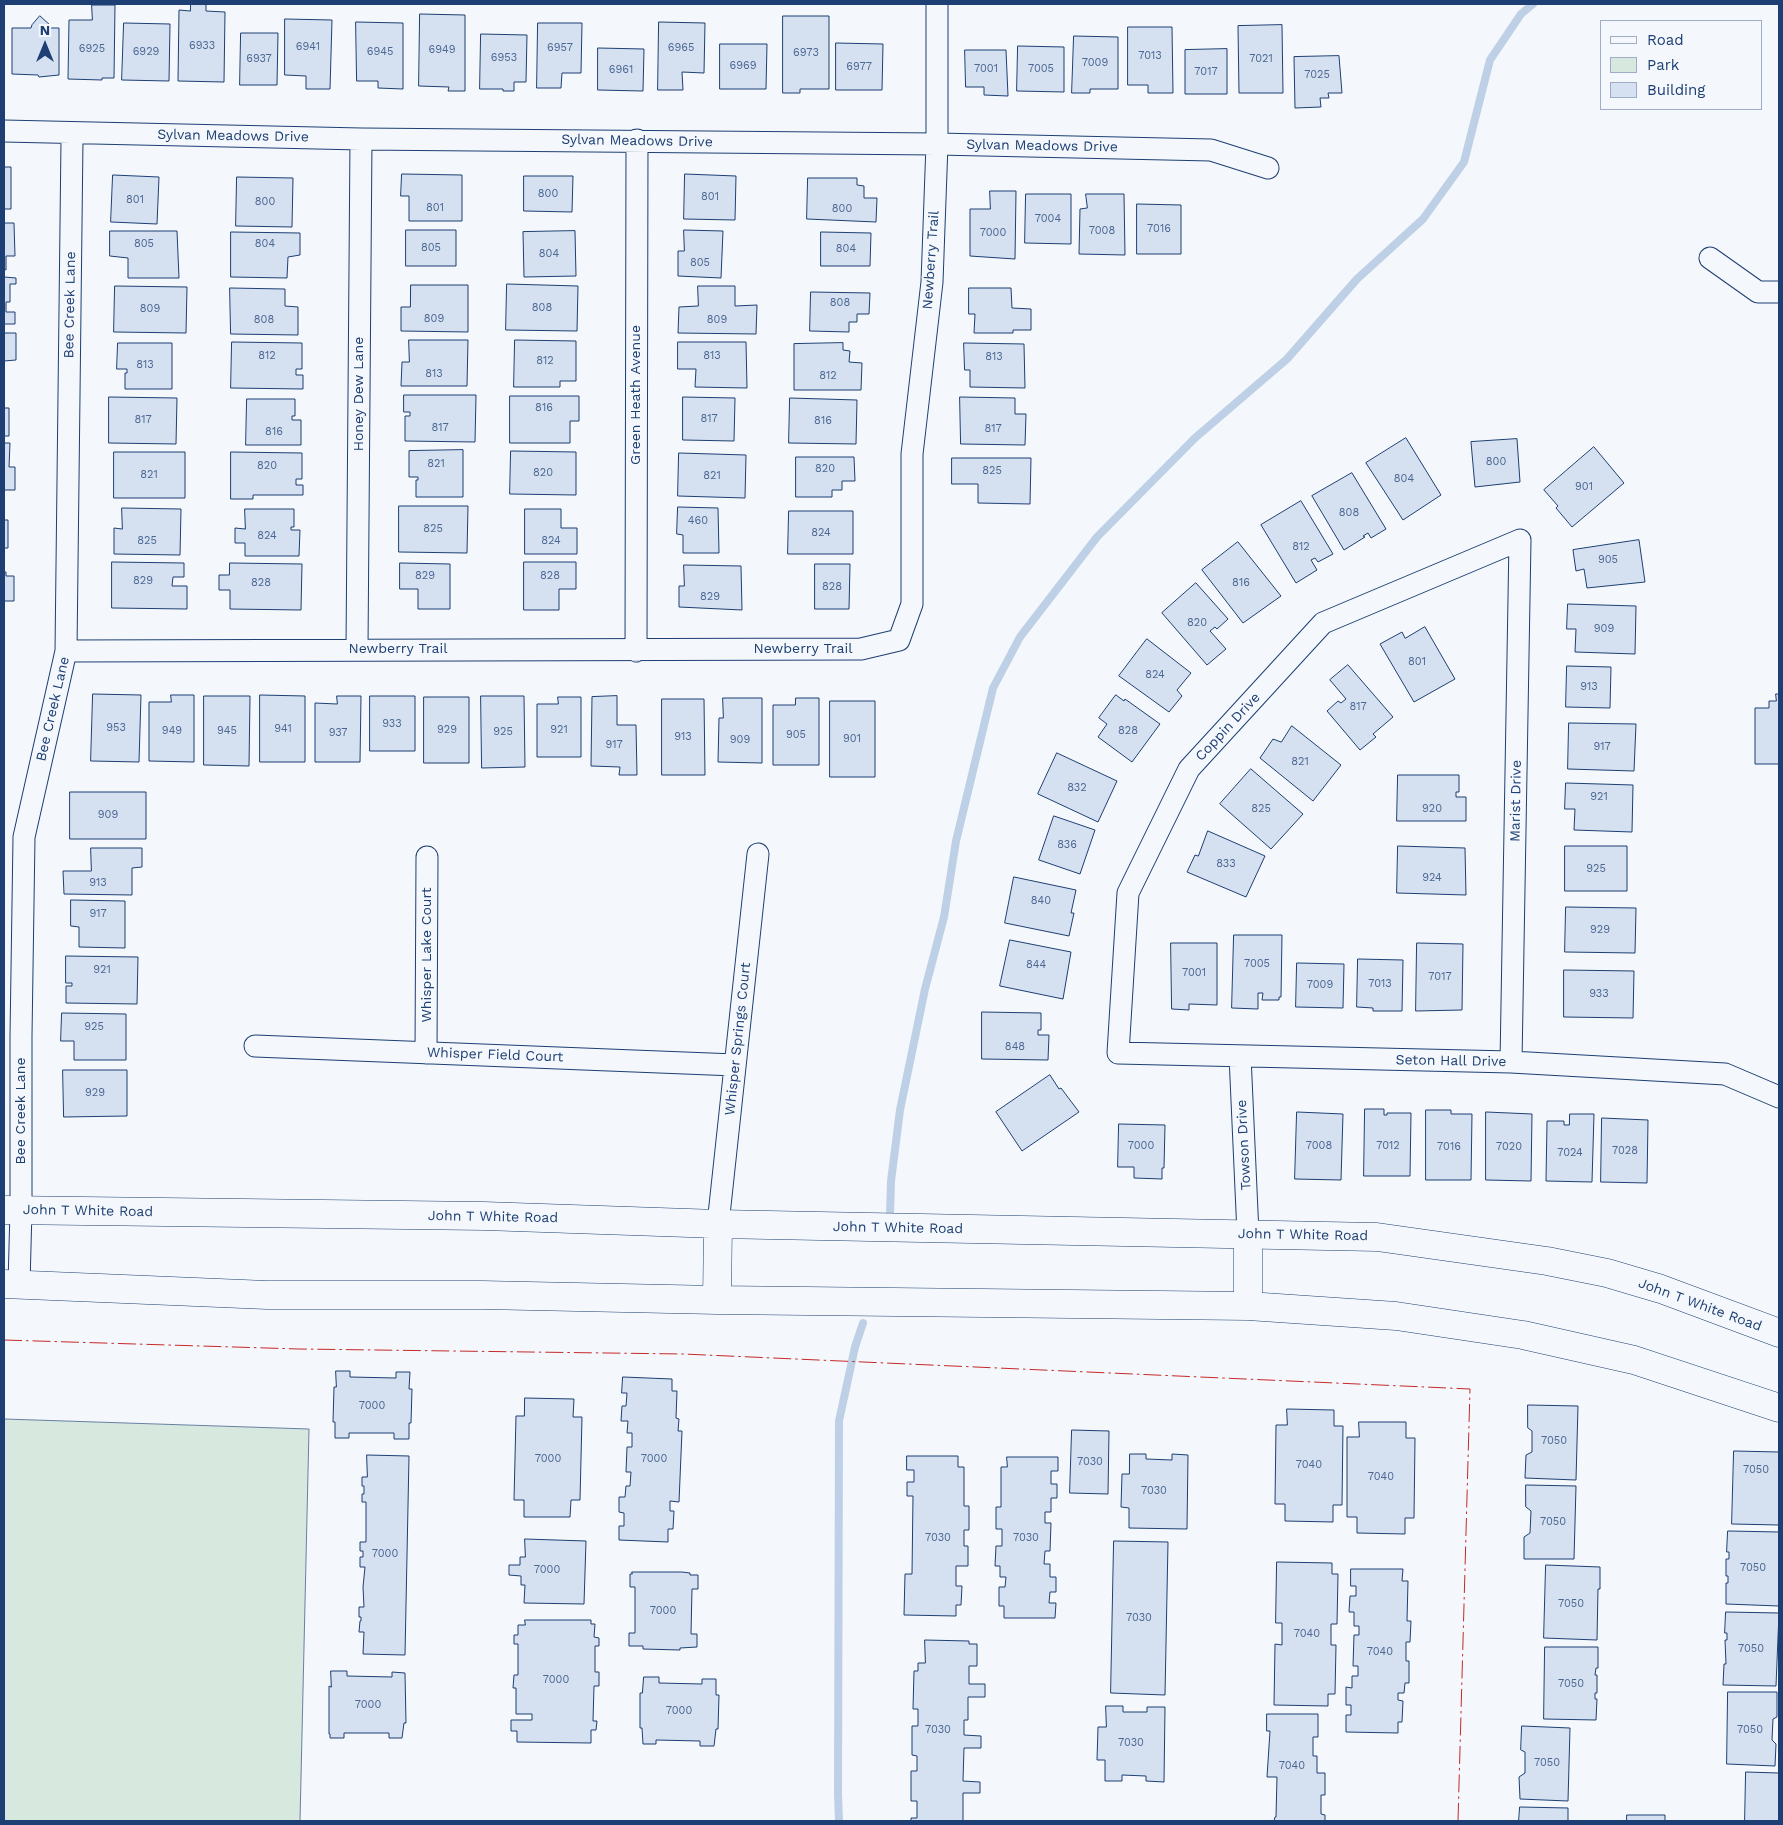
<!DOCTYPE html>
<style>
body{margin:0}
#map{position:relative;width:1783px;height:1825px;overflow:hidden;background:#f4f7fb;font-family:"Work Sans",sans-serif}
canvas{display:block}
.frame{position:absolute;inset:0;border:5px solid #1d3f73;pointer-events:none}
.legend{position:absolute;left:1600px;top:20px;width:162px;height:90px;box-sizing:border-box;background:#f4f7fb;border:1px solid #9eadc5;margin:0;padding:6px 9px;list-style:none;font-size:15px;color:#1d3f73}
.legend li{display:flex;align-items:center;gap:10px;height:25px}
.legend b{width:25px;border:1px solid #9eadc5}
.north{position:absolute;left:20px;top:20px;width:50px;height:50px;-webkit-text-stroke:4px #f4f7fb;paint-order:stroke;rotate:0deg;font-size:14px;font-weight:700;line-height:20px;text-align:center;color:#1d3f73}
.north::after{content:'';display:block;margin:auto;width:18px;height:22px;background:#1d3f73;clip-path:polygon(50% 0,100% 100%,50% 72%,0 100%)}
</style>
<div id="map">
<canvas width="1783" height="1825"></canvas>
<div class="frame"></div>
<ul class="legend">
<li><b style="height:6px;background:#f4f7fb"></b>Road</li>
<li><b style="height:14px;background:#d7e8df"></b>Park</li>
<li><b style="height:14px;background:#d5e0f0"></b>Building</li>
</ul>
<div class="north">N</div>
</div>
<script>
const context = document.querySelector('canvas').getContext('2d');
context.lineJoin = 'round';
function fill(path, color) { context.fillStyle = color; context.fill(path, 'evenodd'); }
function stroke(path, color, width, dash) { context.strokeStyle = color; context.lineWidth = width; context.lineCap = dash ? 'butt' : 'round'; context.setLineDash(dash || []); context.stroke(path); }
function drawText(font, color, halo, rows, align = 'center') {
  context.font = font + ' "Work Sans",sans-serif'; context.lineWidth = 4; context.setLineDash([]); context.textBaseline = 'middle'; context.strokeStyle = halo; context.fillStyle = color; for (const [text, x, y, turn = 0] of rows) {
    context.save(); context.translate(x, y); context.rotate((+turn || 0) * Math.PI / 180); context.textAlign = isNaN(turn) ? turn : align; if (halo) context.strokeText(text, 0, 0); context.fillText(text, 0, 0); context.restore();
  }
}
const green = new Path2D(`
 M4 1419 309 1429 300 1821H4Z`);
const stream = new Path2D(`
 M890 1216 891 1181 900 1110 925 989 944 917 956 841 993 688 1020 637 1097 537 1195 438 1287 359 1357 279 1423 219 1464 162 1490 60 1521 14 1533 4
 M839 1821 838 1793 839 1421 855 1347 863 1323`);
const building = new Path2D(`
 M191 4H206V11L225 12 224 82 178 81 179 10 190 11Z
 M92 5H115L114 78H102V80L68 79 69 20H92Z
 M420 14 465 15V91H448L449 87 419 86Z
 M40 16 50 25 49 28H59V75L39 77 38 75 12 74V28H31L32 25Z
 M783 16H829V89H800V93H783Z
 M285 19 332 20 330 89H306V76L285 75Z
 M356 22 403 23V89L378 88V81H357Z
 M659 22 705 23 704 73 682 72 683 90H658Z
 M124 23 170 24 169 81 122 80Z
 M538 23H582L581 73H562L561 88H537Z
 M1282 25 1283 93H1239L1238 26Z
 M1128 27H1172L1173 93H1148V85H1128Z
 M241 33H278L277 85H240Z
 M481 34 527 35 526 82H514V91H503V89H480Z
 M1074 36 1118 37V89H1090V93H1072Z
 M836 43 883 44 882 90H836Z
 M720 44H767L766 89H720Z
 M1018 46 1064 47V92L1017 91Z
 M598 48 644 49 643 91 598 90Z
 M1227 49V94H1185V50Z
 M965 50H1006L1008 96 984 95V87H966Z
 M1339 56 1342 93H1328L1329 98H1320L1321 107 1295 108 1294 57Z
 M4 167H11V209H4Z
 M402 174 462 175V221H409V196H401Z
 M685 174 736 176 735 220 684 219Z
 M113 175 159 177 157 224 111 222Z
 M524 176H573L572 212 524 211Z
 M237 177 293 178 292 227 236 226Z
 M808 178H857V185L864 186V198H877L876 222 807 219Z
 M990 191H1016L1015 259 970 256V209H990Z
 M1026 194H1071V244L1025 243Z
 M1086 194H1124L1125 255 1079 254 1080 209 1087 208Z
 M1137 204 1181 205V254H1137Z
 M4 223H14L15 256H6V270L4 269Z
 M406 230H456V266H406Z
 M684 230 723 231 721 278 678 276V251H684Z
 M110 231H177L179 278H128V258L110 256Z
 M575 231 576 276 524 277 523 232Z
 M231 232 300 233V255L288 257 287 278 231 277Z
 M821 232 871 233 870 266H821Z
 M4 277 16 278V284H10V302H6V312H15V324H4Z
 M507 284 578 286 577 331 506 330Z
 M411 285H468V332L401 331V307H410Z
 M115 286 187 287 186 333 114 332Z
 M698 286H735V306L757 305 756 334 678 333 679 307 698 306Z
 M230 288 285 289V306L298 307V335L231 334Z
 M969 288H1011L1012 308 1031 309V330H1013V333H974L975 314H969Z
 M811 292 870 293 869 314H857V322H849V332L810 331Z
 M4 333H16V360L4 361Z
 M409 340H468L467 386H401L402 362H409Z
 M515 340 576 341V381H560V387H514Z
 M232 342 302 343V369H296V375H303V389L231 388Z
 M678 342H746L747 388 695 387 696 369H678Z
 M118 343H172V389H125V373H127V369H117Z
 M843 343V350L850 351 849 362 862 363 861 390H794V344Z
 M964 343 1024 344 1025 388 970 387V370H965Z
 M404 395H476L475 442 405 441V416H410V412H404Z
 M510 396H579V421H570V443H510Z
 M109 397 177 398 176 444 109 443Z
 M683 397 735 398 734 441 683 440Z
 M960 397 1015 398V414H1026L1025 445 961 444Z
 M790 398 857 400 856 444 789 443Z
 M247 399H295V416H292V420H301V445H246Z
 M4 408H9V436H4Z
 M1406 438 1441 495 1403 520 1366 463Z
 M1517 439 1520 482 1475 487 1471 442Z
 M4 443H10L9 467H15V490H4Z
 M1594 447 1624 483 1572 527 1556 508 1558 506 1544 490Z
 M463 450V497H416V480H418V477H409V451Z
 M511 451 576 452V495L510 494Z
 M114 452H185V498H114Z
 M231 452 302 453V479H296V485H303V495H253V499H231Z
 M679 453 746 455 745 498 678 496Z
 M796 457H854L855 481H842V490H832V497H796Z
 M952 458H1031L1030 504 978 503V484H952Z
 M1352 473 1386 529 1371 538 1368 533 1363 536 1365 537 1344 550 1312 496Z
 M1301 501 1333 554 1318 562 1315 558 1311 560 1317 570 1296 583 1261 525Z
 M399 506H468L467 553 399 552Z
 M678 507 718 508 719 553H683V535L677 534Z
 M122 508 181 509 180 555 114 554V528L122 529Z
 M245 509H294V527H291V530H300L299 556H245V543H235V528L245 529Z
 M525 509H561V528H577V554H525Z
 M789 511H853V554H788Z
 M4 520H8V548H4Z
 M1639 540 1645 582 1587 588 1584 569 1576 571 1573 550Z
 M1238 542 1281 596 1243 623 1202 570Z
 M112 562 184 563V577H173L172 586H187V609L112 608Z
 M524 562H576V589H559V610H524Z
 M230 563 302 564 301 610 230 609V590H219V575H229Z
 M400 563 450 564V609H418V589H400Z
 M815 564H850L849 609H815Z
 M684 565 741 566 742 610 679 607V586H684Z
 M4 572H6V576H14V601H4Z
 M1196 583 1228 619 1217 629 1215 627 1210 631 1226 649 1207 665 1162 613Z
 M1568 604 1636 606 1635 654 1575 652 1576 629H1567Z
 M1425 627 1455 679 1414 702 1380 644 1402 632 1405 638Z
 M1147 639 1191 673 1177 690 1182 696 1169 712 1119 676Z
 M1348 665 1393 717 1373 734 1376 737 1360 750 1327 711 1338 701 1341 703 1346 699 1330 680Z
 M1567 666 1611 667 1610 708 1566 707Z
 M93 694 141 695 139 762 91 761Z
 M1776 694H1779V764H1755V708H1769V701H1776Z
 M171 695H194V762L149 761V702H171Z
 M260 695 305 696V762H260Z
 M1116 695 1124 701 1125 699 1160 724 1132 762 1098 737 1107 724 1099 718Z
 M204 696H250L249 766 204 765Z
 M337 696H361L360 762H315V703L337 704Z
 M370 696H415V751H370Z
 M481 696H524L525 767 482 768Z
 M617 696V725H636L637 775H619L620 767 591 766 592 697Z
 M424 697H469V763H424Z
 M558 697H581V757H537V704H558Z
 M723 698H762V763L718 762 719 718H723Z
 M796 698H819V765H773V705H795Z
 M662 699H704L705 775H662Z
 M830 701H875V777H830Z
 M1569 723 1636 724 1634 771 1568 769Z
 M1292 726 1341 765 1313 801 1260 758 1273 739 1281 742Z
 M1057 753 1117 781 1098 822 1038 794Z
 M1251 769 1303 814 1271 849 1220 804Z
 M1398 775H1459V792H1456V797H1466V821H1397Z
 M1566 783 1633 785 1632 832 1574 830 1575 809H1565Z
 M70 792H146V839H70Z
 M1054 816 1095 830 1080 874 1039 860Z
 M1208 831 1265 856 1246 897 1187 872 1195 855 1198 856Z
 M1398 846 1465 848 1466 895 1397 893Z
 M1565 846H1627V891H1565Z
 M91 848H142V867L132 868V895L64 894 63 871H91Z
 M1014 877 1076 890 1071 913H1074L1069 936 1005 923Z
 M71 900 125 901V948L79 947V927L71 926Z
 M1566 907 1636 908 1635 953 1565 952Z
 M1234 935H1282L1281 997H1279V1000H1262L1263 993H1258V1009L1232 1008Z
 M1010 940 1071 952 1063 999 1000 986Z
 M1171 943H1217V1005L1189 1004V1010L1172 1009Z
 M1417 943 1463 944 1462 1010 1416 1011Z
 M66 956 138 957 137 1004 66 1003V986H72V983H66Z
 M1358 959 1403 960 1402 1011H1373V1008L1357 1007Z
 M1297 963 1344 964 1343 1008 1296 1007Z
 M1564 970 1634 971 1633 1018 1564 1017Z
 M982 1012 1041 1013V1030H1038V1035H1049L1048 1060 982 1059Z
 M62 1013 126 1014V1060H74V1041H61Z
 M63 1070H127V1116L64 1117Z
 M1050 1075 1059 1089 1061 1088 1079 1112 1022 1151 996 1112Z
 M1365 1109H1384V1115H1387V1113H1411L1410 1176H1364Z
 M1426 1110H1451V1114H1472L1471 1180H1426Z
 M1297 1112 1343 1114 1341 1180 1295 1179Z
 M1486 1112 1532 1114 1531 1181 1486 1180Z
 M1570 1114H1594L1592 1182 1546 1181 1547 1121H1564V1125H1569Z
 M1602 1118 1648 1120 1647 1183 1601 1182Z
 M1119 1124 1165 1125 1164 1168H1162V1179L1134 1178V1167H1118Z
 M336 1371H350V1377L396 1378V1372H410L409 1389H412L411 1423H409V1439H394V1433H349V1438H335V1422H333L334 1387H336Z
 M623 1377 672 1379V1391H677L676 1418 679 1419 678 1431H682L679 1502 670 1501V1511H674L673 1529H668V1542L619 1540V1526H624V1513L619 1512V1497H625L626 1486H630L631 1472H626L627 1447H632V1433H627L628 1421H621L622 1406H626L627 1393H622Z
 M525 1398 574 1399 573 1417H582L580 1500H571L570 1517H524V1500H514L516 1416H524Z
 M1528 1405 1578 1406 1576 1480 1525 1478 1526 1455 1532 1452V1431L1528 1428Z
 M1287 1409 1334 1410V1426H1343L1342 1505H1333V1522L1285 1521V1504H1275L1276 1425H1287Z
 M1359 1422H1406V1438H1415L1414 1518H1405V1534L1357 1533V1517H1347V1437H1359Z
 M1072 1430 1109 1431 1108 1494 1070 1493Z
 M1734 1451 1779 1452V1525L1732 1524Z
 M1130 1454H1146V1459L1172 1460V1454L1188 1455 1187 1529 1129 1528V1508L1121 1507 1122 1474H1129Z
 M367 1455 409 1456 405 1655 363 1654 364 1632H359L360 1621H361V1617H359V1607H364L363 1587 365 1567H360V1557H363V1551H360V1542H366V1502H362V1494H364V1486H362V1477H367Z
 M907 1456H958V1467H964V1506H969V1530H964V1546H968V1566H956V1586H962L961 1605H956V1616L904 1615 905 1574H912L913 1496H907V1482H914V1470H907Z
 M1007 1457H1058V1471H1051V1484H1057V1498H1051V1512H1045V1523H1051L1050 1551H1045L1044 1564H1050V1577H1056V1592H1050L1049 1603H1056L1055 1618H1004V1606H999V1587H1005L1006 1577H1000V1566H995L996 1546H1002V1529H996V1507H1001V1467H1007Z
 M1526 1485 1576 1486 1574 1559H1524V1537L1530 1533 1531 1511 1526 1507Z
 M1728 1531 1779 1532V1606L1726 1604V1583H1728V1576H1726V1559H1729V1552H1727Z
 M525 1539 586 1541 584 1604 524 1603 525 1585H521V1576L509 1575V1565H520V1557H525Z
 M1114 1541 1168 1542 1165 1695 1111 1693Z
 M1277 1562 1332 1563V1574H1338L1337 1624H1331V1645H1336L1335 1694H1328V1706L1274 1705 1275 1644 1282 1645V1623H1276Z
 M1546 1565 1600 1567V1589H1598L1597 1640 1544 1638Z
 M1351 1569H1403L1402 1581H1408L1407 1621H1411L1410 1642H1406V1661H1409V1683H1405L1404 1693H1398V1700L1403 1701 1402 1722H1398V1733L1346 1732V1715H1351V1705H1346V1687L1352 1688V1676H1358V1666H1353L1354 1635H1359V1626H1354V1612H1349L1350 1596H1356V1586H1351Z
 M632 1572H682L690 1573V1575H698V1589H692L691 1634H697V1647L680 1648V1650L643 1649V1646H629V1633H635V1587H630V1574H632Z
 M1726 1612 1779 1613 1776 1686 1723 1685 1724 1664H1726L1725 1640H1727V1633H1725Z
 M525 1620H591V1624H595L594 1637 599 1638V1646H595V1672H599V1686H594L593 1721H597L596 1730H591V1743L517 1742V1731H511V1720H532V1714H516V1688H513L514 1675H518V1644H514V1635H518V1625H525Z
 M925 1640 969 1641V1644H977V1666H969V1684H985V1697H968V1720H964V1735L981 1736V1748H964L963 1781 980 1782V1793H963V1821H911V1818H917V1801H911V1771H917V1756L912 1755V1726H918V1709H913L914 1671H918V1663H925Z
 M1545 1647H1598V1668H1596L1595 1675H1597V1693H1595V1699H1597L1596 1720 1544 1719Z
 M331 1671H347V1676L392 1677V1672L405 1673 406 1723H404L402 1738H389V1733H344V1738H330V1734H329V1686L331 1687Z
 M644 1677H659V1683L702 1684V1679H716V1695H719L718 1729H716L714 1746H700V1741L656 1740V1744H643L642 1728H640V1693H642Z
 M1728 1692H1777V1717L1773 1719 1772 1740 1776 1744 1775 1766 1727 1764Z
 M1106 1706H1123V1712H1147V1707H1165L1164 1782 1146 1781V1776L1122 1775V1781H1105V1760H1097L1098 1727H1106Z
 M1267 1714H1318V1737H1313V1756H1317V1773H1325V1795H1321V1814L1325 1815V1821H1274L1275 1817H1276L1277 1777H1267L1270 1731H1267Z
 M1522 1726 1570 1728 1568 1801 1520 1799 1519 1777 1525 1773V1752L1521 1750Z
 M1746 1772 1779 1773V1821H1745Z
 M1520 1807 1568 1808V1821H1519Z
 M1627 1815H1665V1821H1627Z`);
const street = new Path2D(`
 M4 131 361 139 937 144 1211 150 1268 168
 M1710 258 1758 292H1779
 M357 649 361 139
 M66 651 861 649 899 640 912 604V454L932 282 937 144V4
 M636 651 637 140
 M255 1046 735 1065
 M426 1053 427 857
 M1240 1056 1248 1234
 M1511 1062 1520 540 1323 623 1189 769 1128 893 1118 1053 1511 1062 1725 1074 1779 1097
 M718 1224 758 854
 M19 1284 21 1210V1036L24 837 66 651 72 139 76 133`);
const secondary = new Path2D(`
 M4 1210 484 1216 718 1224 1377 1237 1547 1261 1607 1273 1661 1289 1779 1333
 M1248 1234V1306
 M4 1284 267 1295H482L717 1300 1248 1306 1396 1316 1523 1335 1634 1360 1779 1408
 M717 1300 718 1224`);
const power = new Path2D(`
 M4 1340 299 1349 683 1354 1470 1389 1458 1821`);
const numberNames = [
 ["6933",202,46],
 ["6941",308,47],
 ["6957",560,48],
 ["6965",681,48],
 ["6925",92,49],
 ["6949",442,50],
 ["6929",146,52],
 ["6945",380,52],
 ["6973",806,53],
 ["7013",1150,56],
 ["6953",504,58],
 ["6937",259,59],
 ["7021",1261,59],
 ["7009",1095,63],
 ["6969",743,66],
 ["6977",859,67],
 ["7001",986,69],
 ["7005",1041,69],
 ["6961",621,70],
 ["7017",1206,72],
 ["7025",1317,75],
 ["800",548,194],
 ["801",710,197],
 ["801",135,200],
 ["800",265,202],
 ["801",435,208],
 ["800",842,209],
 ["7004",1048,219],
 ["7016",1159,229],
 ["7008",1102,231],
 ["7000",993,233],
 ["805",144,244],
 ["804",265,244],
 ["805",431,248],
 ["804",846,249],
 ["804",549,254],
 ["805",700,263],
 ["808",840,303],
 ["808",542,308],
 ["809",150,309],
 ["809",434,319],
 ["808",264,320],
 ["809",717,320],
 ["812",267,356],
 ["813",712,356],
 ["813",994,357],
 ["812",545,361],
 ["813",145,365],
 ["813",434,374],
 ["812",828,376],
 ["816",544,408],
 ["817",709,419],
 ["817",143,420],
 ["816",823,421],
 ["817",440,428],
 ["817",993,429],
 ["816",274,432],
 ["800",1496,462],
 ["821",436,464],
 ["820",267,466],
 ["820",825,469],
 ["825",992,471],
 ["820",543,473],
 ["821",149,475],
 ["821",712,476],
 ["804",1404,479],
 ["901",1584,487],
 ["808",1349,513],
 ["460",698,521],
 ["825",433,529],
 ["824",821,533],
 ["824",267,536],
 ["825",147,541],
 ["824",551,541],
 ["812",1301,547],
 ["905",1608,560],
 ["829",425,576],
 ["828",550,576],
 ["829",143,581],
 ["828",261,583],
 ["816",1241,583],
 ["828",832,587],
 ["829",710,597],
 ["820",1197,623],
 ["909",1604,629],
 ["801",1417,662],
 ["824",1155,675],
 ["913",1589,687],
 ["817",1358,707],
 ["933",392,724],
 ["953",116,728],
 ["941",283,729],
 ["929",447,730],
 ["921",559,730],
 ["949",172,731],
 ["945",227,731],
 ["828",1128,731],
 ["925",503,732],
 ["937",338,733],
 ["905",796,735],
 ["913",683,737],
 ["901",852,739],
 ["909",740,740],
 ["917",614,745],
 ["917",1602,747],
 ["821",1300,762],
 ["832",1077,788],
 ["921",1599,797],
 ["825",1261,809],
 ["920",1432,809],
 ["909",108,815],
 ["836",1067,845],
 ["833",1226,864],
 ["925",1596,869],
 ["924",1432,878],
 ["913",98,883],
 ["840",1041,901],
 ["917",98,914],
 ["929",1600,930],
 ["7005",1257,964],
 ["844",1036,965],
 ["921",102,970],
 ["7001",1194,973],
 ["7017",1440,977],
 ["7013",1380,984],
 ["7009",1320,985],
 ["933",1599,994],
 ["925",94,1027],
 ["848",1015,1047],
 ["929",95,1093],
 ["7000",1141,1146],
 ["7008",1319,1146],
 ["7012",1388,1146],
 ["7016",1449,1147],
 ["7020",1509,1147],
 ["7028",1625,1151],
 ["7024",1570,1153],
 ["7000",372,1406],
 ["7050",1554,1441],
 ["7000",548,1459],
 ["7000",654,1459],
 ["7030",1090,1462],
 ["7040",1309,1465],
 ["7050",1756,1470],
 ["7040",1381,1477],
 ["7030",1154,1491],
 ["7050",1553,1522],
 ["7030",938,1538],
 ["7030",1026,1538],
 ["7000",385,1554],
 ["7050",1753,1568],
 ["7000",547,1570],
 ["7050",1571,1604],
 ["7000",663,1611],
 ["7030",1139,1618],
 ["7040",1307,1634],
 ["7050",1751,1649],
 ["7040",1380,1652],
 ["7000",556,1680],
 ["7050",1571,1684],
 ["7000",368,1705],
 ["7000",679,1711],
 ["7030",938,1730],
 ["7050",1750,1730],
 ["7030",1131,1743],
 ["7050",1547,1763],
 ["7040",1292,1766]
];
const streetNames = [
 ["Sylvan Meadows Drive",233,136,1],
 ["Sylvan Meadows Drive",637,141,1],
 ["Sylvan Meadows Drive",1042,146,1],
 ["Newberry Trail",931,260,-86],
 ["Bee Creek Lane",70,305,-89],
 ["Honey Dew Lane",359,394,-90],
 ["Green Heath Avenue",636,395,-90],
 ["Newberry Trail",398,649],
 ["Newberry Trail",803,649],
 ["Bee Creek Lane",53,709,-77],
 ["Coppin Drive",1228,727,-47],
 ["Marist Drive",1516,801,-89],
 ["Whisper Lake Court",427,955,-90],
 ["Whisper Springs Court",738,1039,-84],
 ["Whisper Field Court",495,1055,2],
 ["Seton Hall Drive",1451,1061,1],
 ["Bee Creek Lane",21,1111,-90],
 ["Towson Drive",1244,1145,-93],
 ["John T White Road",88,1211,1],
 ["John T White Road",493,1217,1],
 ["John T White Road",898,1228,1],
 ["John T White Road",1303,1235,1],
 ["John T White Road",1700,1305,20]
];
fill(green, '#d7e8df');
stroke(green, '#687fa3', 1);
stroke(stream, '#bed0e5', 8);
fill(building, '#d5e0f0');
stroke(building, '#1d3f73', 1);
stroke(street, '#1d3f73', 23);
stroke(secondary, '#1d3f73', 29);
stroke(street, '#f4f7fb', 21);
stroke(secondary, '#f4f7fb', 28);
stroke(power, '#c62828', 1, [18, 4, 2.5, 4]);
drawText('11px', '#4b6792', null, numberNames);
drawText('14px', '#1d3f73', '#f4f7fb', streetNames);
</script>
